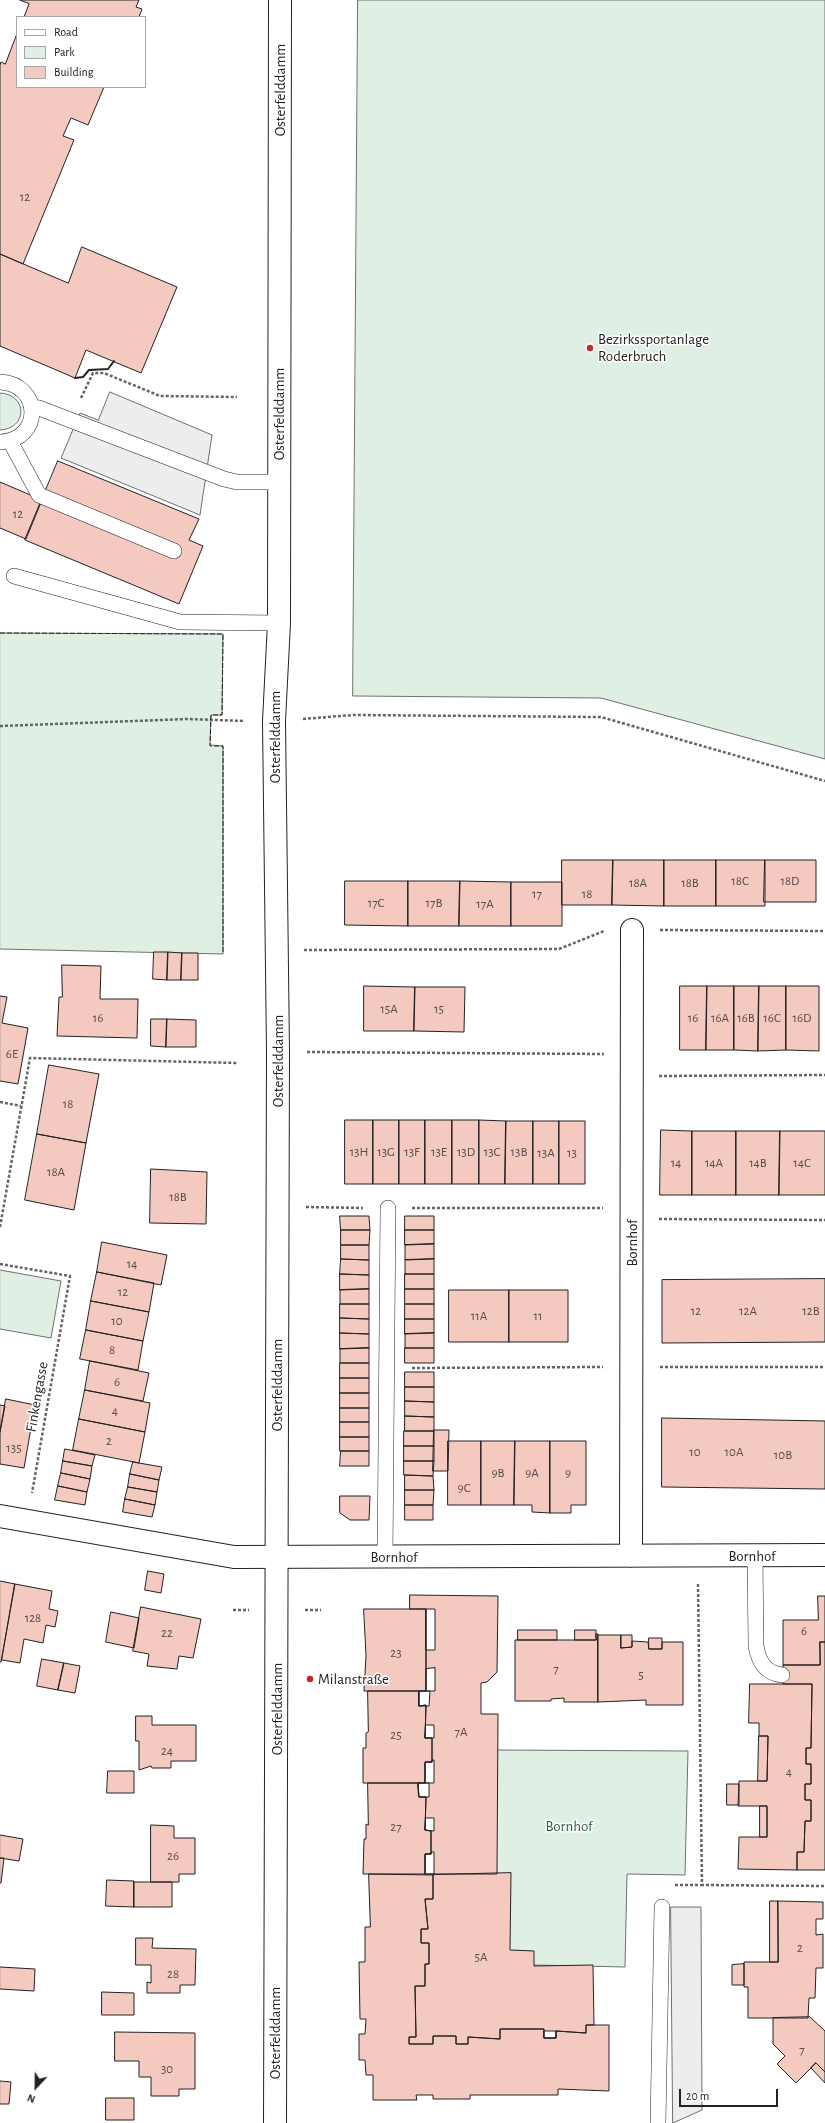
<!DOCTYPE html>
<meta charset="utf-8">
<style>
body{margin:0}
#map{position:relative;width:825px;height:2123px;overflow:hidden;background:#fff;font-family:"Alegreya Sans",sans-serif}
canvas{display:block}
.legend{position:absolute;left:16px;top:16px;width:130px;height:72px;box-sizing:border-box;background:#fff;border:1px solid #a7a7a7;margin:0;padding:5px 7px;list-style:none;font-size:12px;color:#222}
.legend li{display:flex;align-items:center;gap:8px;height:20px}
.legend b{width:20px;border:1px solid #a7a7a7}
.north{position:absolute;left:16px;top:2067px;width:40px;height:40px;-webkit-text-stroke:3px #fff;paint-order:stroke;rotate:202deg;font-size:11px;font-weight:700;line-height:16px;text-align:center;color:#222}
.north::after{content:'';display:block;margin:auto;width:14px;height:18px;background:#222;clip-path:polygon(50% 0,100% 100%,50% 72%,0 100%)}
.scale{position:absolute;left:679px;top:2089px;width:99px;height:18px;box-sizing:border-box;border:2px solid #222;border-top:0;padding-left:5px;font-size:12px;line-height:14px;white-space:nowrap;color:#222;-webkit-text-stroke:3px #fff;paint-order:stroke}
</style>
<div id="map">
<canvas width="825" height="2123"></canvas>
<ul class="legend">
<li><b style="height:5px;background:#fff"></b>Road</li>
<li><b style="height:11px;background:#e0efe3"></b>Park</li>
<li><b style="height:11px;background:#f3c9c0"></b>Building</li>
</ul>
<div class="north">N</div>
<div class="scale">20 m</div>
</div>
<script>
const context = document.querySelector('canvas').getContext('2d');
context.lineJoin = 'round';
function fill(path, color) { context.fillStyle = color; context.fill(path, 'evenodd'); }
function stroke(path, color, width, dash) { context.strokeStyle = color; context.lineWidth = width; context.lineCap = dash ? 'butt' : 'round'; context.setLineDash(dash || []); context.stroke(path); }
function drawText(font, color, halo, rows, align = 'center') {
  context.font = font + ' "Alegreya Sans",sans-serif'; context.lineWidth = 3; context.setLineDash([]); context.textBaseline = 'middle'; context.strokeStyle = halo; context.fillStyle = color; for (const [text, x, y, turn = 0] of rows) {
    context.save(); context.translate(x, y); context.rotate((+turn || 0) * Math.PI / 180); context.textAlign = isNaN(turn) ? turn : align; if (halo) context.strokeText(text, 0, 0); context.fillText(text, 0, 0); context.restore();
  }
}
const green = new Path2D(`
 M358 0H825V759L601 698 353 696Z
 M0 393C28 394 28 429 0 430Z
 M0 633 223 634 222 715H211L210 745 223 746V954L0 949Z
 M0 1270 61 1281 51 1338 0 1329Z
 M495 1750 688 1751 685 1875 627 1874 625 1967 489 1964Z`);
const parking = new Path2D(`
 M110 392 212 435 200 515 61 458 80 413 98 420Z
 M671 1907H701L702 2110 673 2123Z`);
const building = new Path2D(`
 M20 0H139L136 7 142 9 139 17H24L29 4Z
 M17 34V87H104L88 125 71 118 63 136 74 140 23 264 0 254V65L1 62 5 64Z
 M82 247 177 287 141 373 86 350 75 378 0 346V254L68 283Z
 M58 461 199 519 189 540 203 546 179 604 25 540Z
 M0 482 42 500 26 539 0 528Z
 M562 860H613L612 905H562Z
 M613 860H664V906L612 905Z
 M664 860H716V906H664Z
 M716 860H765V906H716Z
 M765 860H816V902H764Z
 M345 881H408V926L345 925Z
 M408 881H460L459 926H408Z
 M460 881 511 882V926H459Z
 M511 882H562V926H511Z
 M154 952H168L167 980 153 979Z
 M168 952 182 953 181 980H167Z
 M182 953H198V980H181Z
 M62 965 101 966 100 999H138L137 1038 57 1036 59 997H62Z
 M364 986 415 987 414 1031H364Z
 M680 986H707L706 1050H680Z
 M707 986H734V1050H706Z
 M734 986H759L758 1051 734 1050Z
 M759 986H786V1050L758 1051Z
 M786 986H819V1051L786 1050Z
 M415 987H465L464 1032 414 1031Z
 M0 996 7 997 2 1023 28 1028 18 1084 0 1081Z
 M151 1019H167L166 1047 151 1046Z
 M167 1019 196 1020V1047H166Z
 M49 1065 99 1074 86 1143 37 1134Z
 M345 1120H373V1184H345Z
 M373 1120H399V1184H373Z
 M399 1120H425V1184H399Z
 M425 1120H452V1184H425Z
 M452 1120H479V1184H452Z
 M479 1120 506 1121 505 1184H479Z
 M506 1121H533V1184H505Z
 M533 1121H559V1184H533Z
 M559 1121H585V1184H559Z
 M661 1130 692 1131V1195H660Z
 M692 1131H736V1195H692Z
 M736 1131H780L779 1195H736Z
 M780 1131H825V1195H779Z
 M37 1134 86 1143 74 1210 25 1200Z
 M151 1169 207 1172 206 1224 150 1223Z
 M340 1216H369L370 1230H341Z
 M405 1216H434V1230H405Z
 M341 1230H370L369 1245H341Z
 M405 1230H434V1244L405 1245Z
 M102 1242 167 1255 161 1285 97 1272Z
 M434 1244V1259L405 1260V1245Z
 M341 1245H369V1260L341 1259Z
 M341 1259 369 1260V1275L340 1274Z
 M434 1259V1274H405V1260Z
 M97 1272 154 1283 149 1312 91 1301Z
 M340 1274 369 1275V1289L340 1290Z
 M405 1274H434V1289H405Z
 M825 1279V1342L662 1343V1280Z
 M369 1289V1304H340V1290Z
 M405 1289H434V1304H405Z
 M449 1290H509V1342H449Z
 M509 1290H568V1342H509Z
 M91 1301 149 1312 143 1341 86 1330Z
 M340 1304H369V1319L340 1318Z
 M405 1304H434V1319H405Z
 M340 1318 369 1319V1334L340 1333Z
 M405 1319H434V1333L405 1334Z
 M86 1330 143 1341 138 1370 80 1359Z
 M340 1333 369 1334V1348L340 1349Z
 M434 1333V1348H405V1334Z
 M369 1348V1363H340V1349Z
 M405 1348H434V1363H405Z
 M90 1361 149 1373 143 1401 85 1390Z
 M340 1363H369V1378H340Z
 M405 1372H434V1387H405Z
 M340 1378H369V1393H340Z
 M405 1387H434V1402L405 1401Z
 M85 1390 150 1403 145 1432 79 1419Z
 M340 1393H369V1408H340Z
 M6 1399 35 1405 24 1468 0 1464V1432Z
 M405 1401 434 1402V1417L405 1416Z
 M0 1405 5 1406 0 1432Z
 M340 1408H369V1422H340Z
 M405 1416 434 1417V1431H405Z
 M662 1418 825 1421V1489L662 1487Z
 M79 1419 145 1432 139 1463 73 1450Z
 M340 1422H369V1437H340Z
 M434 1430H449L448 1471H433Z
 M404 1431H434V1446H404Z
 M340 1437H369V1451H340Z
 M448 1441H481V1505H448Z
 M481 1441H515L514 1505H481Z
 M515 1441H550V1513L532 1512V1505H514Z
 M550 1441H586V1505H571V1513H550Z
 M404 1446H434V1461H404Z
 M65 1449 95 1455 92 1466 63 1461Z
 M341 1451H369V1466H340Z
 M63 1461 92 1466 90 1479 61 1473Z
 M404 1461H434L433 1476 404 1475Z
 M133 1462 162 1467 159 1480 130 1474Z
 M61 1473 90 1479 87 1492 58 1486Z
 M130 1474 159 1480 157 1492 128 1487Z
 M405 1475 433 1476 434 1490H405Z
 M58 1486 87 1492 85 1505 55 1500Z
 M128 1487 157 1492 155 1505 125 1499Z
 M405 1490H434L433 1505H405Z
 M340 1496H370L369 1520H350L340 1513Z
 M125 1499 155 1505 152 1517 123 1512Z
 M405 1505H433V1520H405Z
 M148 1571 164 1574 161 1593 145 1590Z
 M0 1581 15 1584 1 1662H0Z
 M15 1584 52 1591 49 1609 58 1611 55 1627 46 1625 43 1643 24 1639 20 1663 2 1660Z
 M410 1595 498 1596 497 1672 487 1682 481 1683V1714H498L497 1874H425V1854H431V1831L425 1830 426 1797H419L418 1783H425V1762H432V1738H425L426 1705 419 1706V1691H426V1609H410Z
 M818 1596H825V1642H820V1665H783V1620H818Z
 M141 1607 201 1619 193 1658 179 1656 177 1669 147 1666 149 1654 133 1651Z
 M364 1609H426V1691H364L366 1656Z
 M426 1609H435V1650H426Z
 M111 1612 139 1618 134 1648 106 1642Z
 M518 1630H557V1640H518Z
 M575 1630H596V1640H575Z
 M596 1634H598V1702H564V1698L551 1699V1701H515V1640H596Z
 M598 1635H621V1648L632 1647V1641L648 1642 649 1649H662V1642H683V1705H646V1700L598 1702Z
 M621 1635H632V1647L621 1648Z
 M649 1638H662V1649H649Z
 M820 1642H825V1870H797V1852H804L805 1821H811V1800H805V1784H811V1764H806V1748H811L812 1684H783V1665H820Z
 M42 1659 64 1663 58 1690 37 1686Z
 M64 1663 80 1666 75 1693 58 1690Z
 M435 1668V1691H426V1669Z
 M750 1684H812L811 1748H806V1764H811V1784H805V1800H811V1821H805L804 1852H797V1870L738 1869 739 1837H767V1806H738L739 1781H767L768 1736H759V1723H749Z
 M368 1691H419V1706L426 1705 425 1738H432V1762H425V1783H363V1748H366V1733L368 1732Z
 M419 1691H430L429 1706H419Z
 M136 1716H152V1725H196V1761H171V1768H152L151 1766 139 1770V1741H136Z
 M426 1725H434V1738H425Z
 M759 1736H768L767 1781H758Z
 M432 1760H434V1783H425V1762H432Z
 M108 1771H134V1793H107Z
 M368 1783H418L419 1797H426L425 1830 431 1831V1854H425V1874H363L364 1839H366V1824L368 1825Z
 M418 1783H429V1797H419Z
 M727 1784H739V1805H727Z
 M760 1806H767V1837H760Z
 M426 1818H434V1831L425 1830Z
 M151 1825 174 1826V1838H195V1874H179V1882H151Z
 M0 1835 23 1839 19 1861 0 1858Z
 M431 1852H434V1874H425V1854H431Z
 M0 1858H4L1 1883H0Z
 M511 1873 510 1950 534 1951V1966L593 1965 594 2025H586V2033L556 2031V2038H544V2029H500V2039L468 2037V2044H456V2036H433V2044H409V2037H416L415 1986H425V1964H429V1943H421V1929H428L425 1899H433V1875Z
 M369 1874 433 1875V1899H425L428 1929H421V1943H429V1964H425V1986H415L416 2037H409V2044H433V2036H456V2044H468V2037L500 2039V2029H544V2038H556V2031L586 2033V2025H609V2091L558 2089V2095H470V2099H433V2095H416L417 2100H373V2075H366L365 2060H359V2034H365L366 2019H360L359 1962H365V1927H370Z
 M107 1880 134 1881V1907L106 1906Z
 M134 1882H172V1907H134Z
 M770 1901H778V1962H770Z
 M778 1901 823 1902V1919H816V1935L823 1934V1968H816L815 1998H809L808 2018H748V1987H744V1962H778Z
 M136 1938H153L152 1948 196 1949 195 1985H180V1993H147V1982L151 1983V1965H136Z
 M744 1964V1985H732V1965Z
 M0 1967 35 1969 34 1991 0 1989Z
 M102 1992 134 1993V2015H102Z
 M810 2017 825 2031V2072L816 2063 796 2083 777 2064 785 2056 773 2044V2018Z
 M544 2031H556V2038H544Z
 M115 2032 195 2033V2089H179V2096H151V2077H139V2061H115Z
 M816 2063 825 2072V2083L811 2068Z
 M0 2081 11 2082 9 2104H0Z
 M106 2098H134V2120H106Z`);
const path = new Path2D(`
 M81 398 93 373H104L160 396 237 397
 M303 719 353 715 601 717 825 781
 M0 726 187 719 245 721
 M660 930 825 931
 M304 950 559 949 604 931
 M307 1052 604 1054
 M659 1076 825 1075
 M0 1102 21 1106
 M306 1207 363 1208
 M412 1208H603
 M659 1219 825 1220
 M0 1227 30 1058 237 1063
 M0 1264 70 1276 32 1493
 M660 1367H825
 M412 1368 603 1367
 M698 1584 702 1885 825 1886
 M233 1610H249
 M305 1610H321
 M675 1885H702`);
const lane = new Path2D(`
 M0 382C42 384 43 440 0 442
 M32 407 39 408 224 479 237 482H279
 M10 441 39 495 174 551
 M14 576 180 622 279 623
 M755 1556 756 1646C759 1662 765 1673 782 1675
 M385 1558 388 1208
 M658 2123 662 1907`);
const street = new Path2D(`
 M0 1516 234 1557 825 1555
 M631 1556 632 930`);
const secondary = new Path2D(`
 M275 2123 278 1052 274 721 279 623 280 0`);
const fence = new Path2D(`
 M0 633 223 634 222 715H211L210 746H223V954`);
const wall = new Path2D(`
 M75 378 83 377 89 370 108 369 114 361`);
const markers = [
 [590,348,4,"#c62828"],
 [310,1679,4,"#c62828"]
];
const numberNames = [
 ["12",25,197],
 ["12",18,514],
 ["18C",740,881],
 ["18D",790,881],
 ["18A",638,883],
 ["18B",690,883],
 ["17",537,894],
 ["18",587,894],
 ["17C",376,903],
 ["17B",434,903],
 ["17A",485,904],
 ["15A",389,1009],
 ["15",439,1009],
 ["16",98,1018],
 ["16",693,1018],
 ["16A",720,1018],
 ["16B",746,1018],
 ["16C",772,1018],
 ["16D",802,1018],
 ["6E",12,1054],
 ["18",68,1104],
 ["13H",359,1152],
 ["13G",386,1152],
 ["13F",412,1152],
 ["13E",439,1152],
 ["13D",466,1152],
 ["13C",492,1152],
 ["13B",519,1152],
 ["13A",546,1153],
 ["13",572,1153],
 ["14",676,1163],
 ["14A",714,1163],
 ["14B",758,1163],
 ["14C",802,1163],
 ["18A",56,1172],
 ["18B",178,1197],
 ["14",132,1264],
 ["12",123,1292],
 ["12",696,1311],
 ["12A",748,1311],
 ["12B",811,1311],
 ["11A",479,1316],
 ["11",538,1316],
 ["10",117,1321],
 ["8",112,1350],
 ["6",117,1382],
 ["4",115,1411],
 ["2",109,1441],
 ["135",14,1448],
 ["10",695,1452],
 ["10A",734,1452],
 ["10B",783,1455],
 ["9B",498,1473],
 ["9A",532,1473],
 ["9",568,1473],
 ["9C",464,1488],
 ["128",33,1618],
 ["6",804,1631],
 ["22",167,1633],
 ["23",396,1653],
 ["7",556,1669],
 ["5",641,1675],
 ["7A",461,1732],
 ["25",396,1735],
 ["24",167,1751],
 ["4",789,1772],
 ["27",396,1827],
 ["26",173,1856],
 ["2",800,1948],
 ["5A",481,1957],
 ["28",173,1974],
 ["7",802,2050],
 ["30",167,2069]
];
const streetNames = [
 ["Osterfelddamm",280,90,-90],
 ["Osterfelddamm",279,414,-90],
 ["Osterfelddamm",275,737,-90],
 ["Osterfelddamm",278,1061,-90],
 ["Bornhof",632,1243,-90],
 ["Osterfelddamm",277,1385,-90],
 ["Finkengasse",37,1397,-80],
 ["Bornhof",752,1556],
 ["Bornhof",394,1557],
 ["Osterfelddamm",277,1709,-90],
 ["Osterfelddamm",275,2033,-90]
];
const poiNames = [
 ["Bezirkssportanlage",598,339],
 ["Roderbruch",598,356],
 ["Milanstraße",318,1679]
];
const parkNames = [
 ["Bornhof",569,1826]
];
fill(green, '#e0efe3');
stroke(green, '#6f6f6f', 1);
fill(parking, '#ededed');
stroke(parking, '#6f6f6f', 1);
fill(building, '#f3c9c0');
stroke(building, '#222', 1);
stroke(lane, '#222', 16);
stroke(street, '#222', 24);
stroke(secondary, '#222', 24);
stroke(path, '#646464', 2.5, [3, 2]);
stroke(lane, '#fff', 15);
stroke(street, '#fff', 22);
stroke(secondary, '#fff', 22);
stroke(fence, '#222', 1, [5, 2]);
stroke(wall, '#222', 2);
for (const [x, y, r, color] of markers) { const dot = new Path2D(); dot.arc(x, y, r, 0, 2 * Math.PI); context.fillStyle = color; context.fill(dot); stroke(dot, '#fff', 1.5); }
drawText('13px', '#564c4a', null, numberNames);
drawText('15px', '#222', '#fff', streetNames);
drawText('15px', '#222', '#fff', poiNames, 'left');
drawText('15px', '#2f5e38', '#fff', parkNames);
</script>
